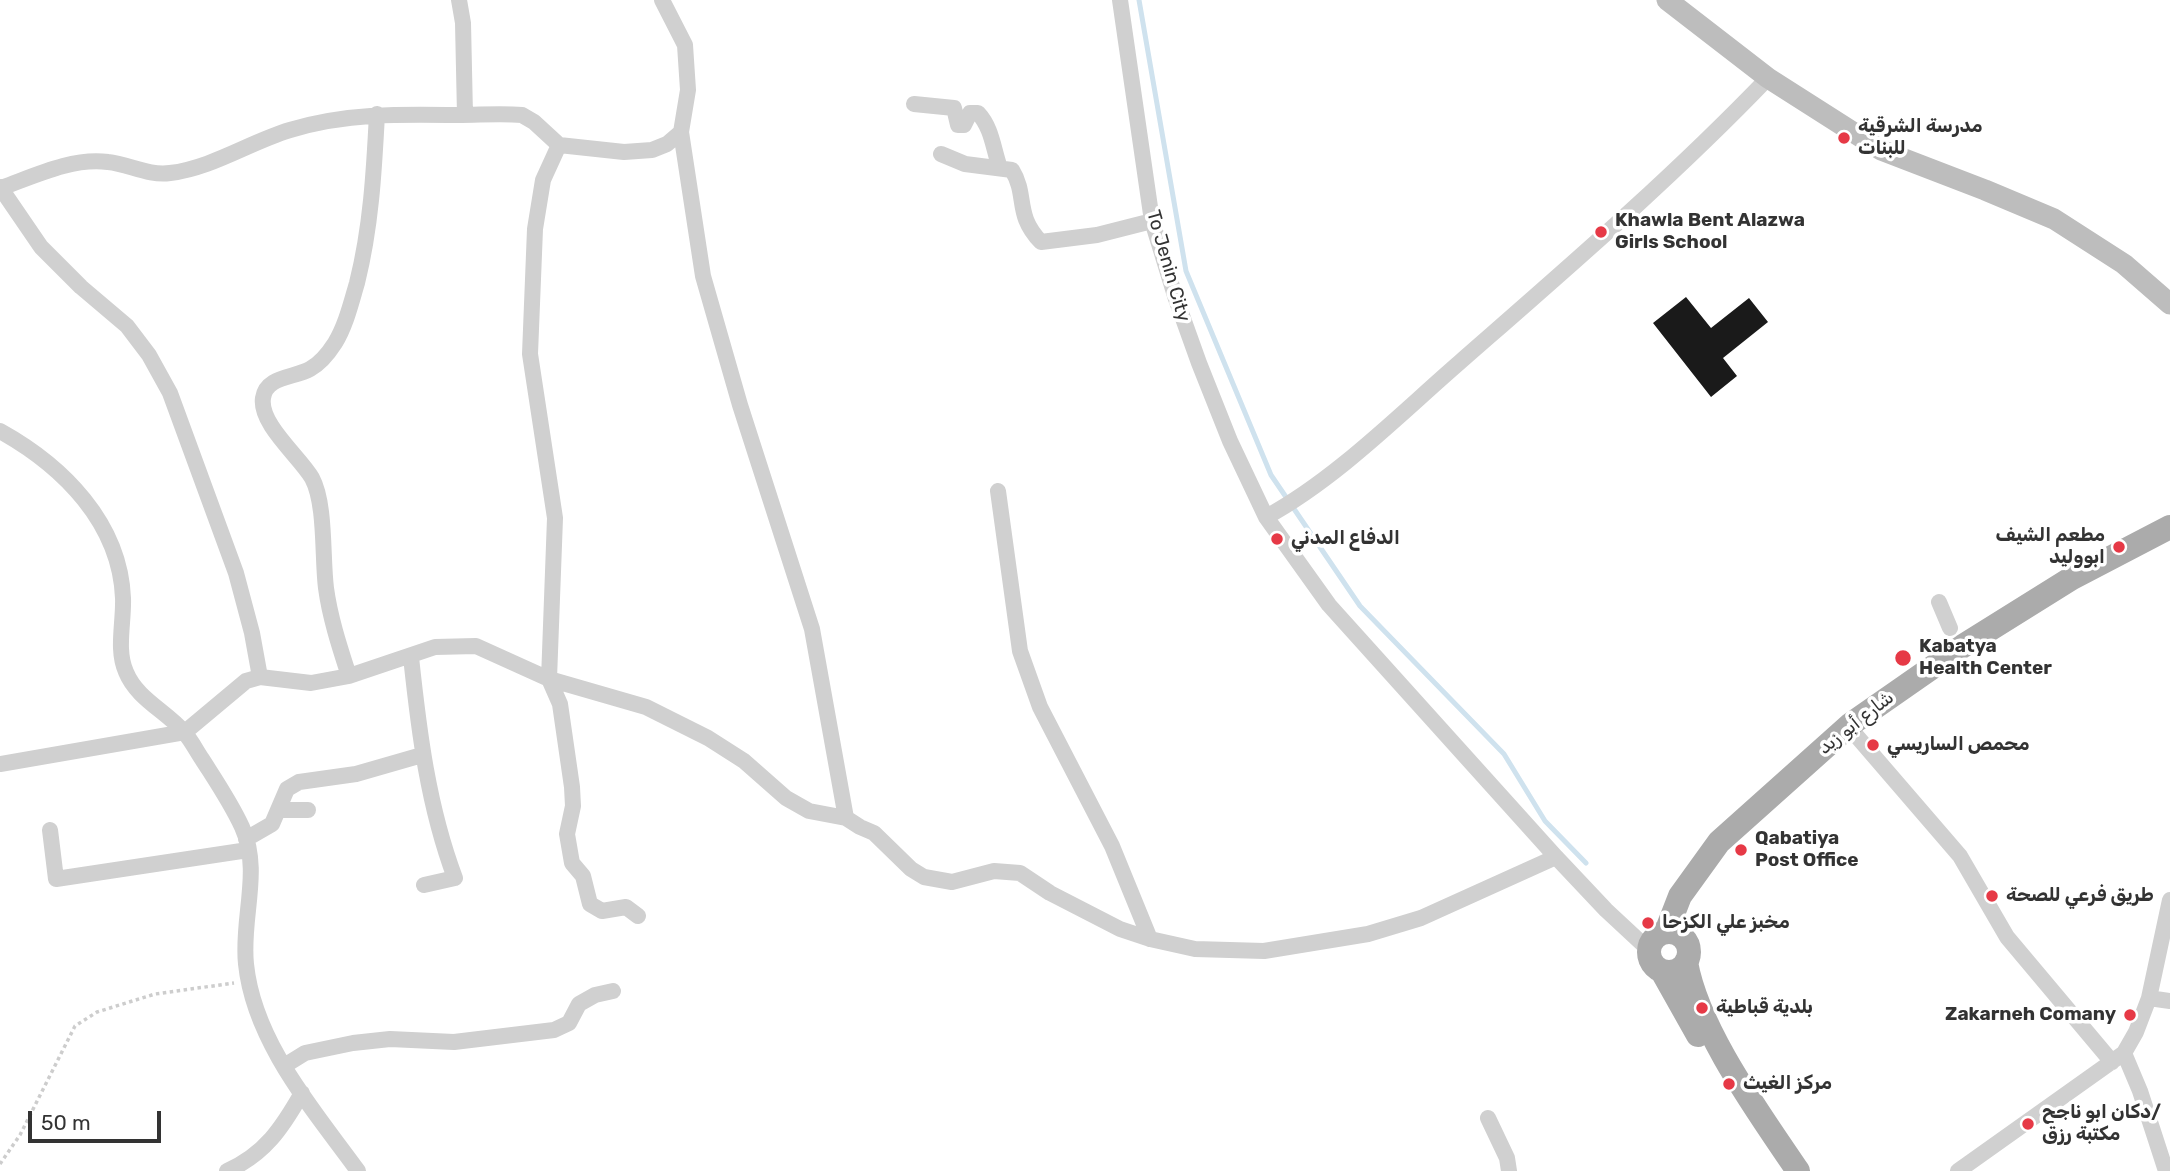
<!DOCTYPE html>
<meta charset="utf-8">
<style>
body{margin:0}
#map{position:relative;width:2170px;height:1171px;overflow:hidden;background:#fff;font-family:Rubik,sans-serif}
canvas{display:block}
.scale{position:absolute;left:28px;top:1111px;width:133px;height:32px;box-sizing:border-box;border:4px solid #333;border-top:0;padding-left:9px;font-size:21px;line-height:24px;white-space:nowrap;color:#333;-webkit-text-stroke:5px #fff;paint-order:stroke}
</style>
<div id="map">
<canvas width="2170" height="1171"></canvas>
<div class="scale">50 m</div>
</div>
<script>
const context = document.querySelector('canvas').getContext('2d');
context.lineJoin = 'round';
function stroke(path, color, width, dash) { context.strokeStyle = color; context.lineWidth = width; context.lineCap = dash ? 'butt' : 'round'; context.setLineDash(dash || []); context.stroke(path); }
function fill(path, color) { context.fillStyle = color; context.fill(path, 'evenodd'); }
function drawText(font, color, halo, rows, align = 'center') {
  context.font = font + ' Rubik,Cairo,sans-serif'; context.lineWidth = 7; context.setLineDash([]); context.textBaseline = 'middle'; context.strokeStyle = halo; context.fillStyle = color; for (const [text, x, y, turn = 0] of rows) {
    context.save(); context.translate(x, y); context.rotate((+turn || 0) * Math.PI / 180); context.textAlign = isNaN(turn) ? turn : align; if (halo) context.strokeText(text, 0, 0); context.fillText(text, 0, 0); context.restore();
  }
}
const stream = new Path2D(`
 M1139 0 1186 271 1271 475 1360 606 1504 754 1545 821 1586 863`);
const building = new Path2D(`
 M1686 297 1711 328 1749 298 1768 322 1723 358 1737 376 1711 397 1653 323Z`);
const path = new Path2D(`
 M0 1164 20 1135 75 1026 97 1012 155 994 234 983`);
const street = new Path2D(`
 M459 0 463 23 465 115
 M662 0 685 45 688 90 681 132 703 276 740 405 812 629 846 818
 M1120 0 1152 221 1175 296 1199 363 1230 441 1266 517 1329 605 1556 857 1606 910 1649 950
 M914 104 954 108 958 125H964L970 113H978C992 128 993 148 1000 168
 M559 145 543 180 535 229 530 354 555 518 549 679 560 704 572 787 573 806 567 834 572 863 583 876 590 904 602 911 626 907 638 916
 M941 154 965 164 1012 170C1028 196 1014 214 1041 242L1097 235 1152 221
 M0 187 41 247 81 287 127 326 149 355 170 393 236 573 252 633 260 677
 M1 188C34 176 73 157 108 162 129 164 148 176 170 173 212 168 250 142 290 130 346 113 401 114 458 115 480 115 501 113 522 115L534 122 559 145 624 152 652 150 667 144 681 132
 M0 431C63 466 120 523 123 598 124 622 116 650 126 672 137 699 166 711 184 732 191 740 196 750 202 759 216 781 231 803 242 827 262 871 241 918 246 964 254 1042 313 1109 358 1171
 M998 491 1020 651 1040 707 1112 846 1150 939
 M1266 517C1336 479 1400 414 1460 362 1565 270 1671 179 1768 78
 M1939 602 1950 628
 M411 657C419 732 428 806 455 878L424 885
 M349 676C340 648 330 618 326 588 322 557 326 504 312 478 300 457 259 424 263 398 266 376 294 378 310 369 321 363 328 354 335 343 346 325 351 303 357 283 371 227 374 172 377 114
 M1848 726 1960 856 2007 937 2112 1062
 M0 764 185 732 246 681 260 677 311 683 349 676 435 647 476 646 549 679 646 707 708 738 744 761 786 798 809 811 846 818 860 827 874 833 911 869 924 877 952 882 994 871 1020 873 1050 893 1120 929 1150 939 1195 949 1264 951 1368 934 1421 918 1556 857
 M279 810H308
 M50 830 56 879 248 850
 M246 839 272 824 287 789 299 782 356 774 422 755
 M2149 998 2170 1001
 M2124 1053 2140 1091 2166 1171
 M284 1066 305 1053 353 1043 390 1039 454 1042 554 1030 569 1023 579 1004 595 995 613 991
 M1488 1118 1507 1158 1509 1171
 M227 1171C265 1154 282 1128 302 1093
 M1958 1171 2124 1053 2136 1032 2149 998 2170 900`);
const secondary = new Path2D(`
 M1667 0 1768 78 1881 150 1985 190 2054 219 2124 264 2170 304`);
const primary = new Path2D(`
 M1649 952a20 20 0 1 1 40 0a20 20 0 1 1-40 0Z
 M1666 932 1680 896 1719 842 1851 724 1963 646 2072 578 2170 527
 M1686 962C1698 1030 1759 1113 1798 1171
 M1662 971 1698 1035`);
const markers = [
 [1844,138,7,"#e63946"],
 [1601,232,7,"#e63946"],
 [1277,539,7,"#e63946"],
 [2119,547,7,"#e63946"],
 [1903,658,9,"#e63946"],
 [1873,745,7,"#e63946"],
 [1741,850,7,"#e63946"],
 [1992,896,7,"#e63946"],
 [1648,923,7,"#e63946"],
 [1702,1008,7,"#e63946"],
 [2130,1015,7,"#e63946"],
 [1729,1084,7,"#e63946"],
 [2028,1124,7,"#e63946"]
];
const poiNames = [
 ["مدرسة الشرقية",1858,127],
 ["للبنات",1858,149],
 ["Khawla Bent Alazwa",1615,221],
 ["Girls School",1615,243],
 ["مطعم الشيف",2105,536,"right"],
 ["ابووليد",2105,558,"right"],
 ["الدفاع المدني",1291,539],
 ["Kabatya",1919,647],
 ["Health Center",1919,669],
 ["محمص الساريسي",1887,745],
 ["Qabatiya",1755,839],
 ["Post Office",1755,861],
 ["طريق فرعي للصحة",2006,896],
 ["مخبز علي الكزحا",1662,923],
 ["بلدية قباطية",1716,1008],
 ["Zakarneh Comany",2116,1015,"right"],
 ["مركز الغيث",1743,1084],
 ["دكان ابو ناجح/",2042,1113],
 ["مكتبة رزق",2042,1135]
];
const streetNames = [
 ["To Jenin City",1168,266,74],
 ["شارع أبو زيد",1856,723,-38]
];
stroke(stream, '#cfe2ee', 5);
fill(building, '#1a1a1a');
stroke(path, '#cdcdcd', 3.5, [3.5, 3.5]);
stroke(street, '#d0d0d0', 16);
stroke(secondary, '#bdbdbd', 21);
stroke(primary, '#ababab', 24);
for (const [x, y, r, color] of markers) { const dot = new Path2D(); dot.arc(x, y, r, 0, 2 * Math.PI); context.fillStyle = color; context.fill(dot); stroke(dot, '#fff', 2.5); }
drawText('bold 19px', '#333', '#fff', poiNames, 'left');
drawText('19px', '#333', '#fff', streetNames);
</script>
